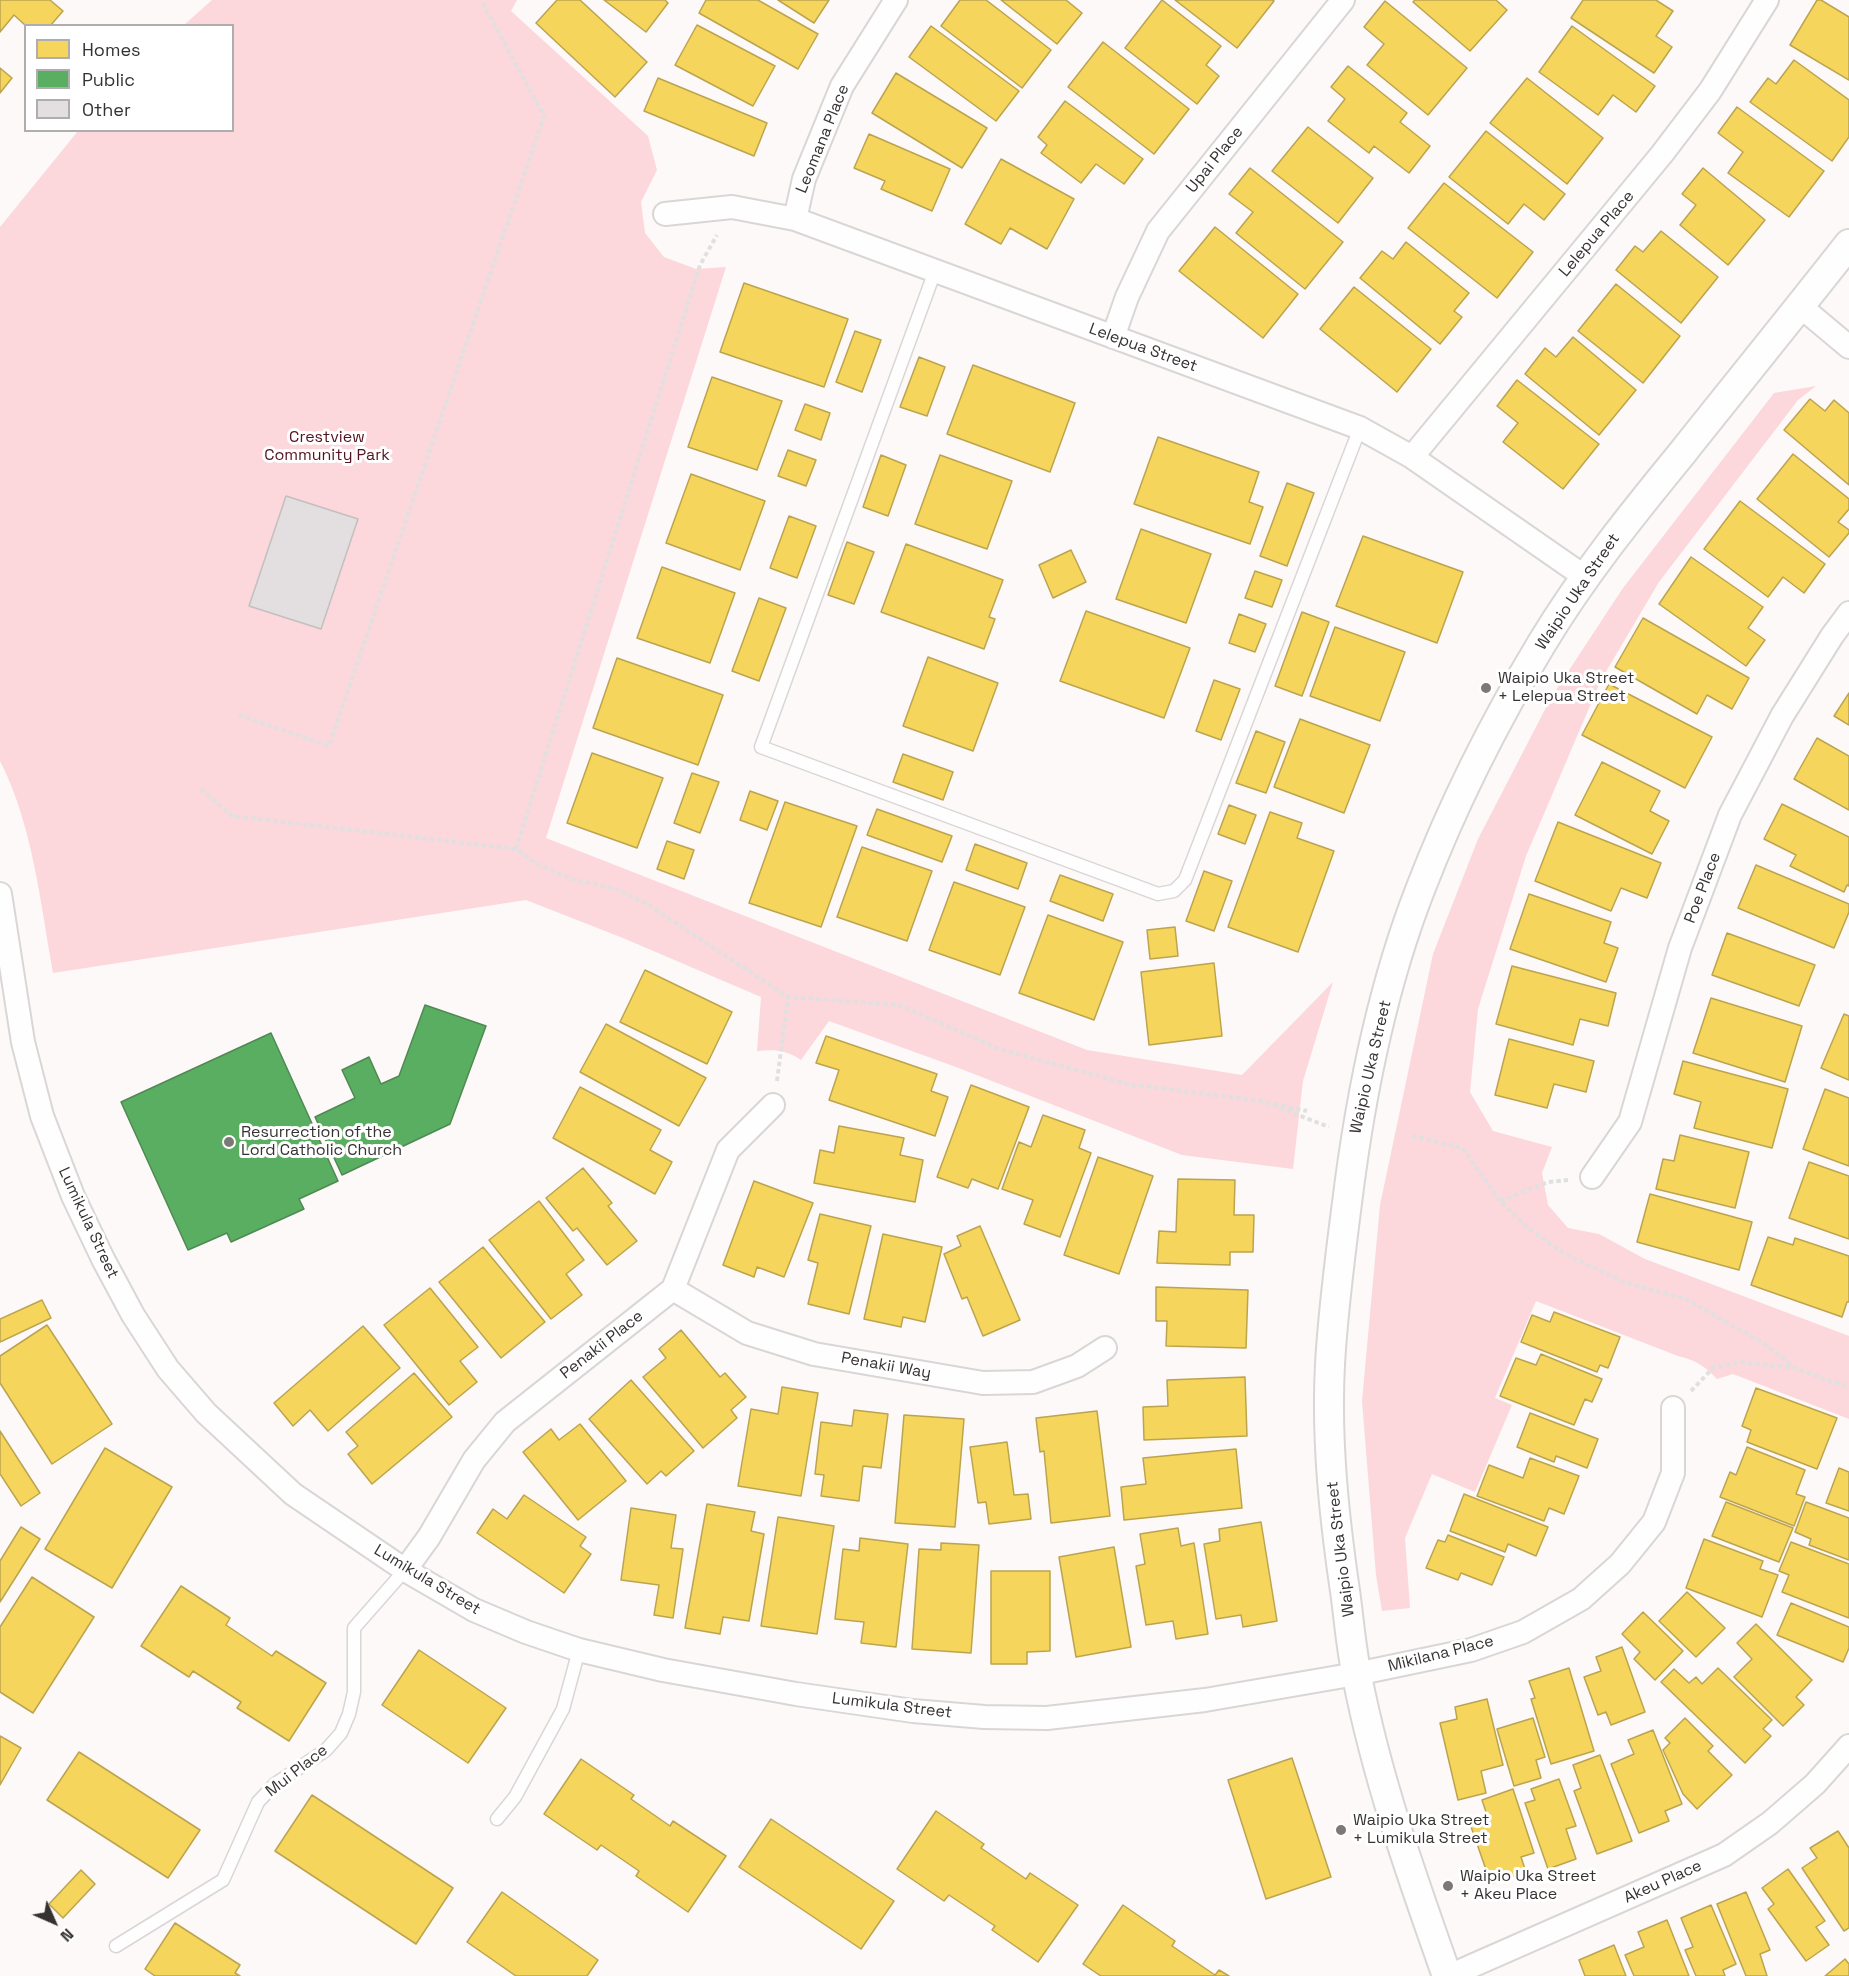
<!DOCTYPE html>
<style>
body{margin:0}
#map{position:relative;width:1849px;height:1976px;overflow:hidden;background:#fdf9f9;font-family:"Space Grotesk",sans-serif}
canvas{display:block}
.legend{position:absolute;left:24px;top:24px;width:210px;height:108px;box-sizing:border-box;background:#fff;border:2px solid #afadad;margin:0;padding:8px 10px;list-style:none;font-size:18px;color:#363232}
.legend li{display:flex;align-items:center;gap:12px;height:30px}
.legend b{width:30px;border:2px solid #afadad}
.north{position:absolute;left:24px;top:1892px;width:60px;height:60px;-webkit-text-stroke:4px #fff;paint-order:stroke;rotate:135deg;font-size:16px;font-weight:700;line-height:24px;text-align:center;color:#363232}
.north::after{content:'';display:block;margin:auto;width:21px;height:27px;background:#363232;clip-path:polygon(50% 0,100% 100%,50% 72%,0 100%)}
</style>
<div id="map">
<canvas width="1849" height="1976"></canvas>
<ul class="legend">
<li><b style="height:16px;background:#f6d55c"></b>Homes</li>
<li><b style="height:16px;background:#5aae61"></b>Public</li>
<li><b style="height:16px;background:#e3dfe0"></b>Other</li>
</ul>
<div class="north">N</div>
</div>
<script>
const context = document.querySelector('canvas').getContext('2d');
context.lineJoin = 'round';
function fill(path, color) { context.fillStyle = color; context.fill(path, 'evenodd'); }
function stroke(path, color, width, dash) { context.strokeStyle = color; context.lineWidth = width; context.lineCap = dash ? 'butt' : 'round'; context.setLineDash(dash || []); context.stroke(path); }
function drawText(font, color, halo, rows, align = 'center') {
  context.font = font + ' "Space Grotesk",sans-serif'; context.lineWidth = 6; context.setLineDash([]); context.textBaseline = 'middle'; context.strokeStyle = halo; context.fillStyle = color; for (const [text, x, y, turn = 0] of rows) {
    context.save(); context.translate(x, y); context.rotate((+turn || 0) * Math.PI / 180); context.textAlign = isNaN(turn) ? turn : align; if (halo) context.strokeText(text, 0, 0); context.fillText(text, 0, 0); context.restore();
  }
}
const green = new Path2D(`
 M212 0H517L511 11 648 136 657 170 641 202 645 233 664 257 696 269 726 267 546 838 1087 1050 1242 1075 1333 982 1303 1081 1293 1169 1182 1155 956 1067 829 1021 801 1060C787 1050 774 1049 757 1051L761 997 623 938 526 900 53 973C40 902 33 826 0 761V227L78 131 232 130V26L184 25Z
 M1816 386 1798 400 1659 582 1601 680 1526 856 1478 1009 1470 1092 1493 1131 1552 1147 1542 1173 1548 1205 1568 1228 1599 1234 1645 1259 1849 1336V1419L1733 1374 1717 1379C1705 1366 1695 1360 1678 1356L1536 1301 1495 1398 1512 1405 1475 1492 1432 1474 1405 1538 1410 1608 1382 1611 1376 1575 1362 1401 1380 1205 1433 954 1478 839 1552 696 1623 588 1774 393Z`);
const homes = new Path2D(`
 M0 0H50L63 11 50 26H26L14 15 0 32Z
 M557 0H580L647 62 615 97 536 23Z
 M604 0H665L668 3 646 32Z
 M706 0H758L818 34 798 69 699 13Z
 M778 0H829L814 23Z
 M960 0H986L1051 50 1022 88 941 26Z
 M1001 0H1066L1082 13 1057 44Z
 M1162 0 1221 46 1206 65 1219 76 1197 104 1125 48Z
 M1175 0H1272L1274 1 1237 48Z
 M1415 0H1496L1507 10 1470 51 1413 2Z
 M1583 0H1656L1673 11 1656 36 1672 47 1654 73 1571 18Z
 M1817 0H1821L1849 17V80L1790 45Z
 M1385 1 1467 68 1428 115 1367 65 1384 44 1364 27Z
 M697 25 775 66 753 106 675 65Z
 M931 26 1019 91 996 121 909 57Z
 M1572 26 1655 86 1636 112 1613 95 1598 115 1539 72Z
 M1103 42 1189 109 1154 154 1068 87Z
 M1794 60 1849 100V137L1832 161 1750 102 1768 78 1776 84Z
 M1348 66 1407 113 1400 122 1430 146 1409 173 1374 146 1369 153 1328 121 1345 99 1331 87Z
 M0 68 12 78 0 93Z
 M896 73 987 128 962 168 872 113Z
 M658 78 767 123 754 156 644 111Z
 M1527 78 1603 138 1567 184 1490 123Z
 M1065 101 1143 159 1124 184 1096 164 1081 183 1041 153 1047 145 1038 137Z
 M1737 107 1824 171 1789 217 1728 173 1743 152 1718 133Z
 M1308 127 1373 178 1338 223 1272 171Z
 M1486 131 1565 194 1544 220 1524 204 1508 224 1449 177Z
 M869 134 950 169 932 211 881 189 885 181 854 168Z
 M1001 159 1074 199 1047 249 1010 228 1001 244 965 224Z
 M1250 168 1343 242 1305 289 1236 233 1253 212 1229 194Z
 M1703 168 1765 220 1728 265 1680 225 1696 205 1682 194Z
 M1444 183 1533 252 1497 298 1408 228Z
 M1215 227 1298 294 1263 338 1179 271Z
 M1661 231 1718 277 1681 323 1616 270 1635 246 1643 252Z
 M1406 242 1469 293 1454 311 1462 317 1440 344 1360 278 1382 251 1393 259Z
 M744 283 848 319 824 387 720 352Z
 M1616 284 1680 336 1643 383 1578 331Z
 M1354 287 1431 349 1397 392 1320 329Z
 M855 331 881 340 862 392 836 382Z
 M1573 337 1636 390 1599 435 1525 374 1545 348 1556 357Z
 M919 357 945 367 927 416 900 407Z
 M973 365 1075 403 1050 472 947 434Z
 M712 377 782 401 757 470 688 447Z
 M1517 380 1599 444 1563 489 1503 442 1518 423 1497 406Z
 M1810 399 1825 411 1834 400 1849 413V485L1784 430Z
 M805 404 830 413 821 440 795 430Z
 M1158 437 1259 472 1249 502 1263 507 1250 544 1134 504Z
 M788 450 816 460 806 486 778 476Z
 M1793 454 1849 499V509L1838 522 1849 530V533L1829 557 1757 499Z
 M881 455 906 465 888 516 863 507Z
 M940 455 1012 481 987 549 915 524Z
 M691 474 765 501 740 570 666 543Z
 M1287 483 1314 493 1287 566 1260 556Z
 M1740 501 1825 564 1804 593 1783 577 1768 597 1704 549Z
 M789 516 816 526 797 578 770 568Z
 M1141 529 1211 554 1186 623 1116 599Z
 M1363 536 1463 572 1437 643 1336 606Z
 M847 542 874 552 854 604 828 595Z
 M906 544 1003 580 989 617 995 619 984 649 881 612Z
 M1071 550 1086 582 1053 598 1039 565Z
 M1691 557 1763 607 1748 628 1765 640 1746 666 1659 604Z
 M662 567 735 593 710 663 637 638Z
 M1255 571 1282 580 1272 607 1245 598Z
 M759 598 786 608 759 681 732 671Z
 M1086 611 1190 648 1164 718 1060 681Z
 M1302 612 1329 622 1302 696 1275 686Z
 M1239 614 1266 624 1255 652 1229 643Z
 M1643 618 1749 678 1732 709 1707 695 1697 714 1615 667Z
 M1335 627 1405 652 1380 721 1310 696Z
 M928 657 998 683 973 751 903 726Z
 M617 658 723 695 698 765 593 728Z
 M1214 680 1240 689 1221 740 1196 731Z
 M1609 684 1712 737 1685 788 1582 735Z
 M1849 693V725L1834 716Z
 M1300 719 1370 745 1344 813 1274 787Z
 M1256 731 1285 742 1266 793 1236 783Z
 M1817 738 1849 756V810L1794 779Z
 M592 753 663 778 637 848 567 823Z
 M903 754 953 772 943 800 893 782Z
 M1602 762 1660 791 1650 811 1669 821 1652 854 1575 815Z
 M692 773 719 782 700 833 674 823Z
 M750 791 778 801 767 830 740 820Z
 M785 802 857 826 821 927 749 903Z
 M1782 804 1849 837V886L1847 885 1844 892 1790 866 1796 855 1764 839Z
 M1229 805 1256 815 1245 844 1218 834Z
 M877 809 952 836 942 862 867 835Z
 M1270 812 1302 823 1297 838 1334 851 1298 952 1228 927Z
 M1558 822 1661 863 1647 898 1621 888 1611 911 1535 881Z
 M667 841 694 850 684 879 657 869Z
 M975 844 1027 863 1018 889 966 870Z
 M862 847 932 871 907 941 837 917Z
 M1756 865 1849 904V912L1834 948 1738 908Z
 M1204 871 1232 881 1214 931 1186 921Z
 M1060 875 1113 894 1103 921 1050 901Z
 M954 882 1025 907 1000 975 929 950Z
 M1529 894 1611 922 1604 943 1618 948 1606 982 1510 949Z
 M1048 915 1123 942 1094 1020 1019 993Z
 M1175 927 1178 956 1150 959 1147 930Z
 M1727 933 1815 965 1799 1006 1712 975Z
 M1214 963 1222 1036 1149 1045 1141 972Z
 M1512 966 1616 993 1608 1026 1580 1019 1573 1045 1496 1024Z
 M645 970 732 1012 707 1064 620 1022Z
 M1711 998 1802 1026 1785 1082 1693 1053Z
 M1844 1014 1849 1016V1080L1821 1068Z
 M606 1024 706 1078 679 1126 580 1072Z
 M826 1036 937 1074 931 1091 948 1097 935 1136 829 1100 839 1070 816 1063Z
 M1509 1039 1594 1061 1586 1092 1554 1084 1547 1108 1495 1095Z
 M1683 1061 1788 1089 1772 1148 1694 1128 1701 1102 1674 1094Z
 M971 1085 1029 1107 998 1189 972 1179 968 1188 937 1177Z
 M580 1087 661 1130 650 1150 672 1162 655 1194 553 1138Z
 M1825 1089 1849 1098V1166L1803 1149Z
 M1043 1115 1085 1130 1079 1148 1091 1153 1060 1237 1024 1224 1033 1200 1002 1189 1019 1142 1031 1147Z
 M839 1126 904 1138 900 1155 923 1160 915 1202 814 1183 820 1150 834 1153Z
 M1680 1135 1749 1152 1735 1208 1656 1189 1663 1159 1674 1161Z
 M1098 1157 1153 1176 1119 1274 1064 1255Z
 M1809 1162 1849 1176V1239L1789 1218Z
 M583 1168 612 1203 608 1206 637 1241 607 1265 577 1228 573 1231 546 1198Z
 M1178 1179 1235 1180 1234 1215H1254L1253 1252H1230V1265L1157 1263 1159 1231 1176 1232Z
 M754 1181 813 1203 784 1277 757 1267 754 1277 723 1265Z
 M1650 1194 1752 1222 1739 1270 1637 1242Z
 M539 1201 584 1260 566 1274 582 1295 551 1319 489 1240Z
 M820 1214 871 1226 849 1314 808 1304 818 1263 808 1260Z
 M980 1226 1020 1320 983 1336 967 1297 962 1299 944 1254 961 1246 957 1236Z
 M883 1234 942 1247 925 1322 903 1317 901 1327 864 1319Z
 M1768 1237 1793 1245 1795 1238 1849 1256V1302H1847L1842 1317 1751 1285Z
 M483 1247 545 1322 501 1358 439 1282Z
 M1156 1287 1248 1290 1246 1348 1166 1346 1167 1321H1156Z
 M430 1288 478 1347 460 1361 477 1382 449 1405 384 1325Z
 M42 1300 51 1318 0 1342V1319Z
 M1554 1312 1620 1337 1608 1368 1600 1365 1597 1372 1521 1342 1532 1315 1550 1322Z
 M47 1325 112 1424 52 1464 0 1383V1356Z
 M363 1326 400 1368 328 1431 310 1410 293 1426 274 1403Z
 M681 1330 720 1377 725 1373 746 1397 731 1410 737 1418 703 1448 643 1377 666 1358 659 1349Z
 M1541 1354 1602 1379 1592 1402 1585 1399 1574 1425 1500 1396 1516 1358 1536 1365Z
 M414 1373 452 1417 372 1484 348 1454 358 1446 346 1432Z
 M1245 1377 1247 1436 1144 1440 1143 1407 1168 1406 1167 1380Z
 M631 1380 694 1451 666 1476 661 1471 647 1484 589 1419Z
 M782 1387 818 1393 801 1496 738 1486 751 1409 778 1414Z
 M1756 1388 1837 1418 1817 1469 1747 1442 1751 1430 1742 1426Z
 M854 1410 888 1414 881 1468 863 1466 859 1501 821 1496 824 1475 815 1474 821 1422 852 1426Z
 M1097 1411 1110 1516 1051 1523 1044 1451 1040 1452 1036 1418Z
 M1530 1413 1598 1439 1587 1468 1556 1456 1554 1462 1517 1447Z
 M904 1415 964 1419 955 1527 895 1523Z
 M580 1424 626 1481 578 1520 523 1452 551 1429 559 1440Z
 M0 1431 40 1493 21 1506 0 1474Z
 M1007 1442 1014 1495 1028 1494 1031 1519 989 1524 986 1502 978 1503 970 1447Z
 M1747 1447 1805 1470 1796 1494 1805 1497 1794 1526 1720 1497 1730 1472 1736 1475Z
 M105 1448 172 1487 112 1588 45 1549Z
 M1236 1449 1242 1508 1124 1520 1121 1487 1146 1484 1143 1458Z
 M1530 1458 1579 1476 1564 1514 1549 1508 1544 1521 1477 1496 1489 1465 1523 1478Z
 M1839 1468 1849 1472V1511L1826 1503Z
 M1464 1494 1548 1527 1536 1556 1508 1544 1505 1552 1450 1531Z
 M524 1495 586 1537 580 1546 591 1554 564 1593 477 1533 493 1509 507 1519Z
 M1726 1502 1793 1528 1779 1562 1712 1536Z
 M1806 1502 1849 1518V1560L1809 1545 1811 1539 1795 1532Z
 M707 1504 755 1512 751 1531 764 1534 749 1621 723 1617 720 1634 685 1628Z
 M631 1508 676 1515 671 1548 683 1549 673 1618 654 1615 659 1585 621 1580Z
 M778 1517 834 1526 817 1634 761 1626Z
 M1261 1522 1277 1621 1243 1627 1241 1615 1216 1619 1204 1544 1220 1541 1219 1529Z
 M21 1527 40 1539 0 1602V1561Z
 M1178 1528 1181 1546 1194 1543 1208 1634 1176 1639 1173 1621 1146 1625 1136 1566 1145 1564 1140 1534Z
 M1448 1535 1504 1557 1492 1585 1461 1573 1458 1580 1426 1568 1438 1540 1445 1542Z
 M860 1538 908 1544 896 1647 861 1643 864 1622 835 1619 843 1549 859 1551Z
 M1704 1539 1763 1561 1760 1569 1778 1575 1762 1617 1686 1588Z
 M1791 1542 1849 1564V1618L1782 1592 1789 1575 1779 1571Z
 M941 1543 979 1545 971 1653 912 1649 919 1549 941 1550Z
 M1114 1547 1131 1647 1076 1657 1059 1557Z
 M991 1571H1050V1651L1027 1652V1664H991Z
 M32 1577 94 1617 33 1713 0 1692V1627Z
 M181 1586 230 1618 226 1625 272 1656 276 1651 326 1683 289 1741 237 1708 241 1702 193 1671 189 1677 141 1646Z
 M1687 1592 1725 1628 1696 1657 1659 1621Z
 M1791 1603 1849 1627V1648L1843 1662 1777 1635Z
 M1643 1612 1683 1651 1655 1680 1634 1659 1640 1652 1622 1634Z
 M1756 1624 1812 1680 1796 1697 1804 1705 1783 1726 1734 1677 1752 1659 1737 1643Z
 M1622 1647 1645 1712 1611 1725 1606 1712 1598 1715 1584 1677 1601 1671 1596 1657Z
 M419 1650 506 1708 468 1763 382 1705Z
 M1569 1668 1594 1751 1551 1764 1531 1699 1535 1698 1529 1681Z
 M1718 1668 1772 1720 1763 1729 1771 1736 1745 1763 1661 1682 1674 1669 1689 1683 1696 1677 1702 1684Z
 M1487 1699 1503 1765 1481 1771 1486 1793 1458 1800 1440 1723 1457 1719 1455 1707Z
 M1533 1718 1545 1757 1536 1760 1541 1778 1514 1786 1497 1729Z
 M1685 1718 1713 1746 1708 1751 1732 1775 1697 1809 1683 1794 1663 1750 1670 1743 1665 1738Z
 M1653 1730 1682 1804 1665 1811 1669 1821 1639 1833 1611 1764 1634 1754 1628 1740Z
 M0 1736 21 1748 0 1785Z
 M79 1752 200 1830 168 1878 47 1800Z
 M1600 1755 1632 1841 1597 1854 1574 1791 1581 1788 1573 1765Z
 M1292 1758 1331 1877 1266 1899 1228 1780Z
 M581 1759 634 1795 631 1799 670 1826 673 1821 726 1856 688 1912 636 1876 639 1871 601 1845 597 1850 544 1814Z
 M1559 1779 1576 1826 1566 1829 1576 1859 1548 1869 1525 1803 1535 1800 1531 1789Z
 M1513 1789 1534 1853 1521 1857 1526 1872 1491 1884 1469 1821 1487 1815 1482 1800Z
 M312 1795 453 1888 416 1944 275 1851Z
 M936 1811 984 1844 981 1848 1026 1879 1030 1873 1078 1905 1038 1962 992 1930 995 1926 949 1895 944 1901 897 1869Z
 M771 1819 894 1901 861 1949 739 1867Z
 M1838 1831 1849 1848V1928L1844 1931 1802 1868 1817 1858 1810 1848Z
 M1788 1869 1825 1921 1816 1927 1829 1945 1806 1961 1768 1909 1774 1904 1762 1888Z
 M81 1870 95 1884 63 1918 49 1904Z
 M502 1892 598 1960 587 1976H516L467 1942Z
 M1746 1892 1770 1950 1760 1954 1767 1976H1746L1717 1904Z
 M1123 1905 1175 1941 1172 1946 1215 1975 1219 1970 1229 1976H1101L1083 1964Z
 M1711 1905 1736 1964 1723 1970 1725 1976H1696L1685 1950 1693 1947 1681 1918Z
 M1667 1920 1689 1976H1634L1625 1955 1644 1947 1638 1932Z
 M175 1923 240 1965 235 1973 240 1976H155L145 1969Z
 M1614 1945 1626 1976H1585L1579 1960Z
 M1845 1959 1849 1964V1976H1825Z`);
const public = new Path2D(`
 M425 1005 486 1026 450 1124 342 1175 315 1117 355 1098 342 1070 369 1057 381 1084 399 1076Z
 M271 1033 338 1181 299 1199 304 1209 231 1242 227 1233 188 1250 121 1102Z`);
const building = new Path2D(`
 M286 496 358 519 321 629 249 606Z`);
const path = new Path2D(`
 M239 715 329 746 544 116 481 0
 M201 789 232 816 516 849 539 865 572 879 616 889 647 904 788 997 899 1005 999 1049 1127 1084 1262 1101 1329 1127
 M516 849 700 265 717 235
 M777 1081 788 997
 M1274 1104 1307 1111
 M1412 1136 1463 1148 1500 1201 1528 1228 1565 1254 1624 1282 1686 1299 1763 1343 1795 1368 1832 1382 1849 1386
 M1500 1201 1548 1182 1568 1180
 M1691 1391 1713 1368 1740 1362 1793 1368`);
const service = new Path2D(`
 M935 271 761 747 1158 894 1174 891 1185 880 1360 428
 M497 1819 515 1797 563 1709 579 1650
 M116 1946 223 1880 258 1802 275 1784 326 1750 341 1733 349 1714 354 1692V1628L405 1570`);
const minor = new Path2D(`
 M665 214 732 207 795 219 1360 428 1412 457 1585 577
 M795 219 804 179 842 86 896 0
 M1800 306 1849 347
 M1113 337 1127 297 1158 231 1343 0
 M1412 457 1662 154 1710 91 1767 0
 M0 894 23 1042 42 1116 73 1196 103 1259 133 1315 168 1369 206 1413 293 1494 405 1570 474 1610 526 1632 579 1650 663 1670 796 1694 913 1711 984 1717 1047 1718 1205 1700 1356 1674 1471 1650 1523 1632 1581 1599 1620 1564 1654 1522 1673 1473V1408
 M1592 1177 1630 1122 1680 948 1730 815 1782 716 1832 636 1849 613
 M673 1289 747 1333 814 1354 983 1383 1033 1382 1077 1366 1105 1348
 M405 1570 429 1537 474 1460 505 1422 673 1289 728 1150 773 1105
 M1449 1976 1724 1855 1770 1823 1815 1784 1849 1746`);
const tertiary = new Path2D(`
 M1447 1976C1412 1877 1377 1779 1357 1676 1351 1648 1349 1619 1345 1591 1334 1516 1326 1440 1330 1364 1333 1310 1340 1257 1347 1203 1360 1097 1381 990 1420 890 1453 804 1495 721 1542 643 1583 575 1633 513 1683 452 1738 383 1794 314 1849 244`);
const markers = [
 [1486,688,6,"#7c7878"],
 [229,1142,6,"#7c7878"],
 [1341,1830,6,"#7c7878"],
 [1448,1886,6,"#7c7878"]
];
const streetNames = [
 ["Leomana Place",823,139,-68],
 ["Upai Place",1215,160,-51],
 ["Lelepua Place",1597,234,-50],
 ["Lelepua Street",1143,348,20],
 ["Waipio Uka Street",1578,592,-56],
 ["Poe Place",1703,888,-69],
 ["Waipio Uka Street",1371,1067,-77],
 ["Lumikula Street",88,1223,65],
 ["Penakii Place",602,1345,-38],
 ["Penakii Way",886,1366,10],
 ["Waipio Uka Street",1341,1549,-97],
 ["Lumikula Street",427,1580,31],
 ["Mikilana Place",1441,1654,-14],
 ["Lumikula Street",892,1706,7],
 ["Mui Place",297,1771,-38],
 ["Akeu Place",1663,1882,-24]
];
const parkNames = [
 ["Crestview",327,438],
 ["Community Park",327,456]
];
const poiNames = [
 ["Waipio Uka Street",1498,679],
 ["+ Lelepua Street",1498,697],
 ["Resurrection of the",241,1133],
 ["Lord Catholic Church",241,1151],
 ["Waipio Uka Street",1353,1821],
 ["+ Lumikula Street",1353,1839],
 ["Waipio Uka Street",1460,1877],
 ["+ Akeu Place",1460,1895]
];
fill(green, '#fcd7db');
fill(homes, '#f6d55c');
stroke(homes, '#bca44f', 1.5);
fill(public, '#5aae61');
stroke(public, '#4f8953', 1.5);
fill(building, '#e3dfe0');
stroke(building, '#c3bfbf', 1.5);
stroke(service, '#dad6d6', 15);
stroke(minor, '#dad6d6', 26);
stroke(tertiary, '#dad6d6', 32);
stroke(path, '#e1e0e0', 4, [4.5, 3]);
stroke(service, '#fffefe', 12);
stroke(minor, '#fffefe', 22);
stroke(tertiary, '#fffefe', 28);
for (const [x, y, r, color] of markers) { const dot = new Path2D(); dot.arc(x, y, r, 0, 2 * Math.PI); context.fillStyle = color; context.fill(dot); stroke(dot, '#fff', 2); }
drawText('16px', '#363232', '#fff', streetNames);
drawText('16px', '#531320', '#fff', parkNames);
drawText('16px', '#363232', '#fff', poiNames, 'left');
</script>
